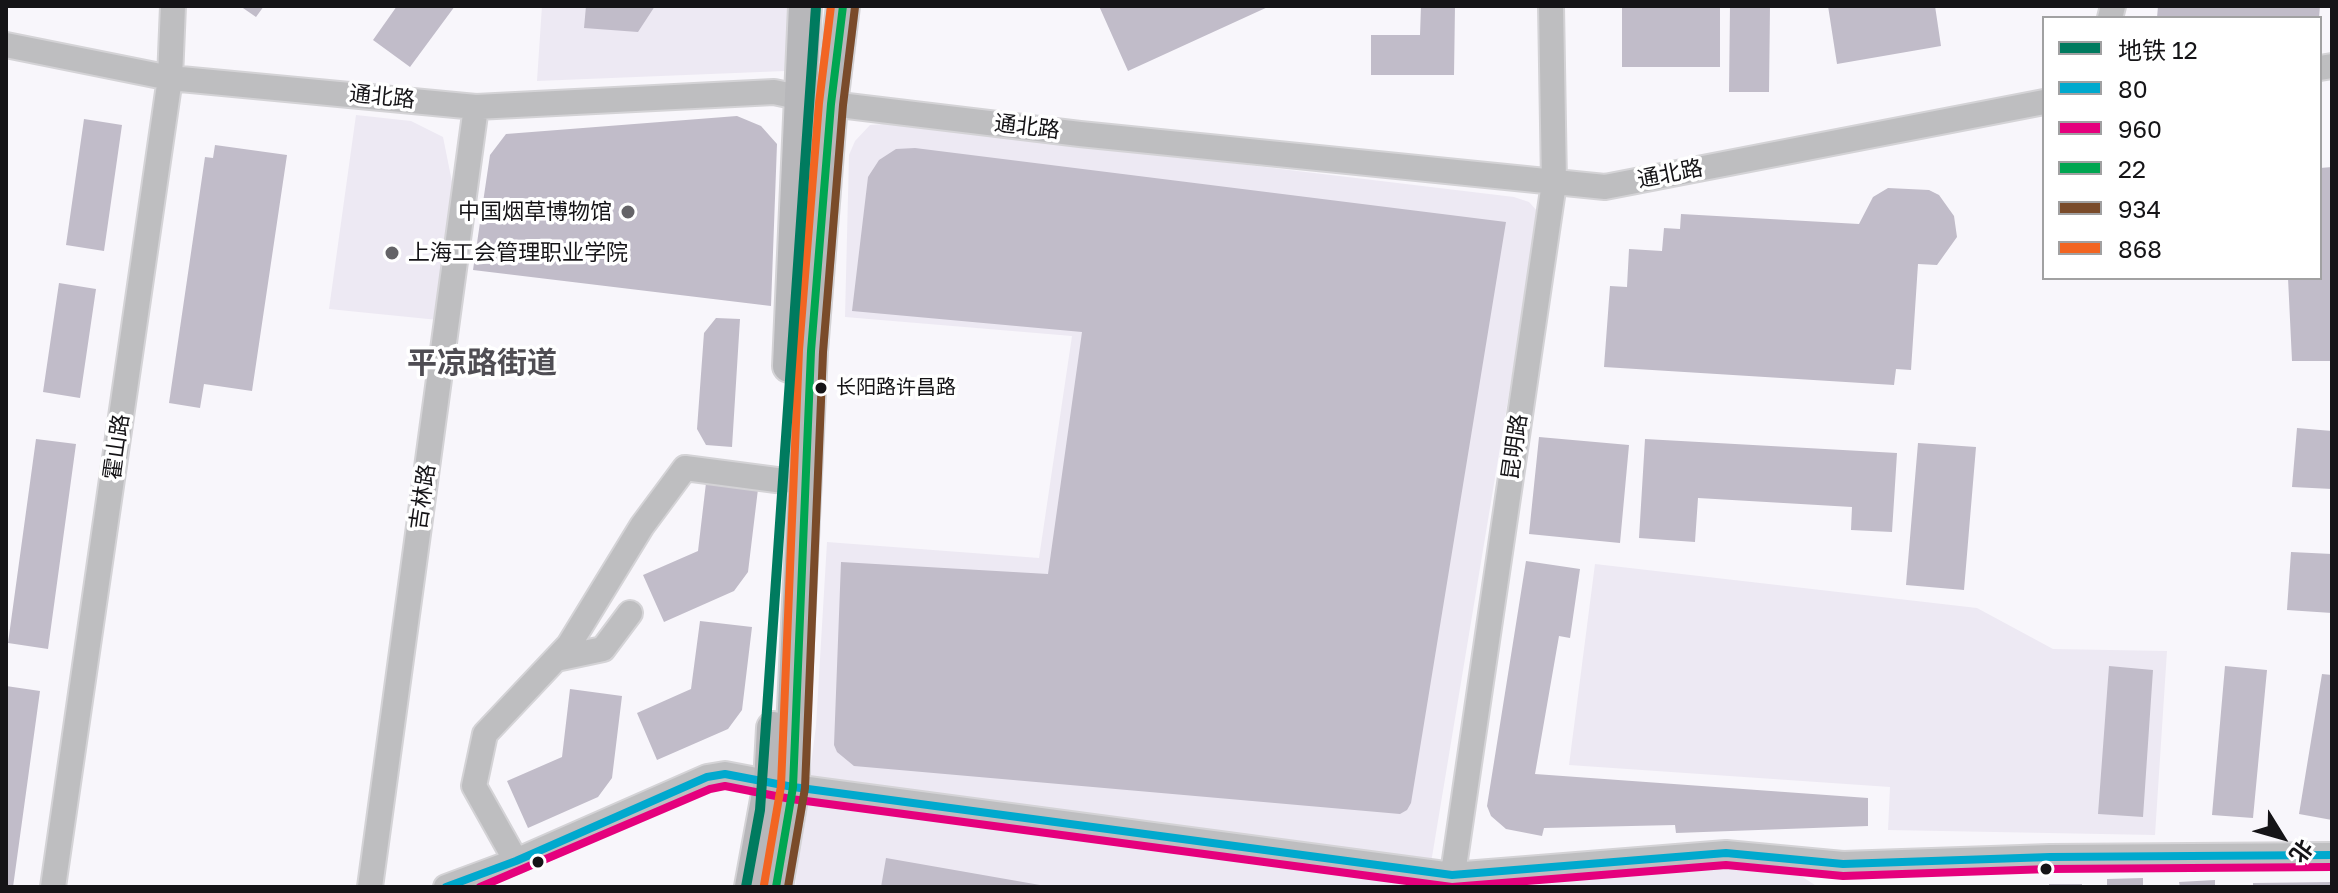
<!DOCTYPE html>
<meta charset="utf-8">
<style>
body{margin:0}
#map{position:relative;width:2338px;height:893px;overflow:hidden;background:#f8f6fb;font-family:"Golos Text","Noto Sans SC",sans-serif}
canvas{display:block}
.frame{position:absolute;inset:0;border:8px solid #151417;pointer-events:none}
.legend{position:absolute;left:2042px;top:16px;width:280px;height:264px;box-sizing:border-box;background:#fff;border:2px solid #a1a1a2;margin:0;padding:10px 14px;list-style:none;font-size:24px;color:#151417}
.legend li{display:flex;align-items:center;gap:16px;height:40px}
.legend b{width:40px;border:2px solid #a1a1a2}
.north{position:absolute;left:2242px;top:797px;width:80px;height:80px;-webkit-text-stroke:6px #fff;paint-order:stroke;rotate:127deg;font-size:22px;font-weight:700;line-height:32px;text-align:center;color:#151417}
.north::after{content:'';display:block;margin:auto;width:28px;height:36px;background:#151417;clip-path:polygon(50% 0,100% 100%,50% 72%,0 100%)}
</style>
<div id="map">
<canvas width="2338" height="893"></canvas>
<div class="frame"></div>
<ul class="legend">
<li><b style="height:10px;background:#007b5f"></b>地铁 12</li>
<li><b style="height:10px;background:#00a9ce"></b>80</li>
<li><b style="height:10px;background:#e5007d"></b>960</li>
<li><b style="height:10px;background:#00a651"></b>22</li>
<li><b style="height:10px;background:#7a4b2a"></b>934</li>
<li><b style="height:10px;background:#f26522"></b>868</li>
</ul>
<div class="north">北</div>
</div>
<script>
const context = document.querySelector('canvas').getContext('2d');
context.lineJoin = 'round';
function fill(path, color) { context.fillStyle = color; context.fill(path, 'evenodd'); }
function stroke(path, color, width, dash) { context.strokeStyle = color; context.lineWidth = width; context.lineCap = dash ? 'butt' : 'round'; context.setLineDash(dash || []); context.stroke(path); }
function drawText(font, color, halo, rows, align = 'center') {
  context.font = font + ' "Golos Text","Noto Sans SC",sans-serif'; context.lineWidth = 7; context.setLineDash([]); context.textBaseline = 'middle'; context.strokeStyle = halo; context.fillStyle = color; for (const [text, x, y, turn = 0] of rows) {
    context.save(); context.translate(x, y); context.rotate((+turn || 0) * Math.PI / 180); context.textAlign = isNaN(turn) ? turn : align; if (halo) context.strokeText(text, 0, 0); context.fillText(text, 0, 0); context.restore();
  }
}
const built = new Path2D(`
 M542 6H789L785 71 537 81Z
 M356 115 411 121 443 137 455 197 438 320 329 309Z
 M898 123 1514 197 1529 202 1539 213 1427 887H795L816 726 827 542 1039 558 1072 336 845 317 849 155 855 141 870 125Z
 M1595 564 1977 608 2053 649 2167 651 2155 835 1888 830 1890 787 1569 765Z
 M1678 862 1748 863 1798 874 1818 887H1521Z`);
const building = new Path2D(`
 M240 6H264L256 17Z
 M397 6H455L410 67 373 40Z
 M586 6H655L638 32 584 28Z
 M1099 6H1270L1128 71Z
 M1421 6H1455L1454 75H1371V35H1420Z
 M1622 6H1720V67H1622Z
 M1730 6H1770L1769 92H1729Z
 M1828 6H1935L1941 46 1837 64Z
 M2158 6H2320L2319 18H2157Z
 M737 116 761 126 777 144 771 306 473 270 490 155 506 134Z
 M84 119 122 125 104 251 66 245Z
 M215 145 287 155 252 391 204 384 200 408 169 403 205 157 213 158Z
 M915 148 1506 222 1411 803 1407 810 1400 814 854 766 837 752 834 745 841 562 1048 574 1082 332 852 311 868 177 879 160 896 149Z
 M2332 167V361H2292L2288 278H2320V168Z
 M1888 188 1929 190 1939 195 1954 216 1957 237 1937 265 1918 264 1911 370 1896 369 1894 385 1604 367 1610 286 1627 287 1629 249 1662 251 1664 228 1680 229 1681 214 1859 224 1873 197Z
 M59 283 96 289 80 398 43 392Z
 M716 318 740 319 732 447 706 445 697 429 704 333Z
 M2297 428 2332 431V489L2292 487Z
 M1539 437 1629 445 1620 543 1529 534Z
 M36 439 76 444 48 649 8 643Z
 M1645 439 1897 453 1892 532 1851 530 1852 507 1698 498 1695 542 1639 538Z
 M1918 443 1976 447 1964 590 1906 585Z
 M706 483 758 489 748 572 734 591 664 622 643 575 698 551Z
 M2291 552 2332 554V613L2287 610Z
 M1526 561 1580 569 1570 638 1559 636 1535 774 1868 798V826L1676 833 1675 825 1544 828 1542 836 1506 829 1491 816 1487 806Z
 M700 621 752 627 742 710 728 729 657 760 637 713 691 689Z
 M2109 666 2153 670 2143 817 2098 814Z
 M2225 666 2267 670 2253 818 2212 815Z
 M2322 674 2332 675V820L2299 814Z
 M6 686 40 691 13 887H6Z
 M570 689 622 696 612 778 598 797 528 828 507 781 562 757Z
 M886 858 1040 885V887H881Z
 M2143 878V887H2107V879Z
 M2215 880V887H2180L2179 882Z
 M2332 882V887H2253V883Z
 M2049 884H2082V887H2049Z`);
const minor = new Path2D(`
 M2110 18 2113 6
 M6 45 170 78 476 107 774 92 831 104 1080 134 1605 187 2044 102
 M2320 68 2332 66
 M556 659 603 649 630 613
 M516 861 474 786 485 734 569 645 642 526 685 468 784 481
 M53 887 170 78 173 6
 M370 887 476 107
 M446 887 516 861 707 777 725 774 793 787 1452 875 1726 853 1843 864 2050 857 2332 855
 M1451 887 1554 183 1551 6`);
const major = new Path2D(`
 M789 366 805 6
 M751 887 770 783 773 728
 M776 887 793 787V728L811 351 831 104 843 6`);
const bus1 = new Path2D(`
 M446 887 516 861 707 777 725 774 793 787 1452 875 1726 853 1843 864 2050 857 2332 855`);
const bus2 = new Path2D(`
 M480 887 710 789 725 786 791 799 1452 887 1726 865 1843 876 2050 869 2332 867`);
const bus3 = new Path2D(`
 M776 887 793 787 811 351 831 104 843 6`);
const bus4 = new Path2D(`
 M788 887 805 788 823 352 843 105 855 7`);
const bus5 = new Path2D(`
 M764 885 781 786 799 350 819 103 831 6`);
const metro1 = new Path2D(`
 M746 887 760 810 816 6`);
const markers = [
 [628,212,8,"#646367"],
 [392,253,8,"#646367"],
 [821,388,7,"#151417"],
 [538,862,7,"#151417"],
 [2046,869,7,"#151417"]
];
const busNames = [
 ["长阳路许昌路",836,388]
];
const streetNames = [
 ["通北路",382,97,6],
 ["通北路",1027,127,7],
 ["通北路",1670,174,-11],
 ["霍山路",117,447,-82],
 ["昆明路",1515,447,-82],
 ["吉林路",423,497,-82]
];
const poiNames = [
 ["中国烟草博物馆",612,212],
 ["上海工会管理职业学院",408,253,"left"]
];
const districtNames = [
 ["平凉路街道",482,363]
];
fill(built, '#ede9f3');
fill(building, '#c1bcc9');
stroke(minor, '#d4d3d6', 28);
stroke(major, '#d4d3d6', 36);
stroke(minor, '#bebec0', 24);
stroke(major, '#b7b7ba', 32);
stroke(bus1, '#00a9ce', 8);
stroke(bus2, '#e5007d', 8);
stroke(bus3, '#00a651', 8);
stroke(bus4, '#7a4b2a', 8);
stroke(bus5, '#f26522', 8);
stroke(metro1, '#007b5f', 10);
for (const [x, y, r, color] of markers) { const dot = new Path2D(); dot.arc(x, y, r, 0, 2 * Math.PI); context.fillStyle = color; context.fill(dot); stroke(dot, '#fff', 3); }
drawText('20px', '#151417', '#fff', busNames, 'left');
drawText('22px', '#151417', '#fff', streetNames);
drawText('22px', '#151417', '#fff', poiNames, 'right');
drawText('bold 30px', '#4f4d53', '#fff', districtNames);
</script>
